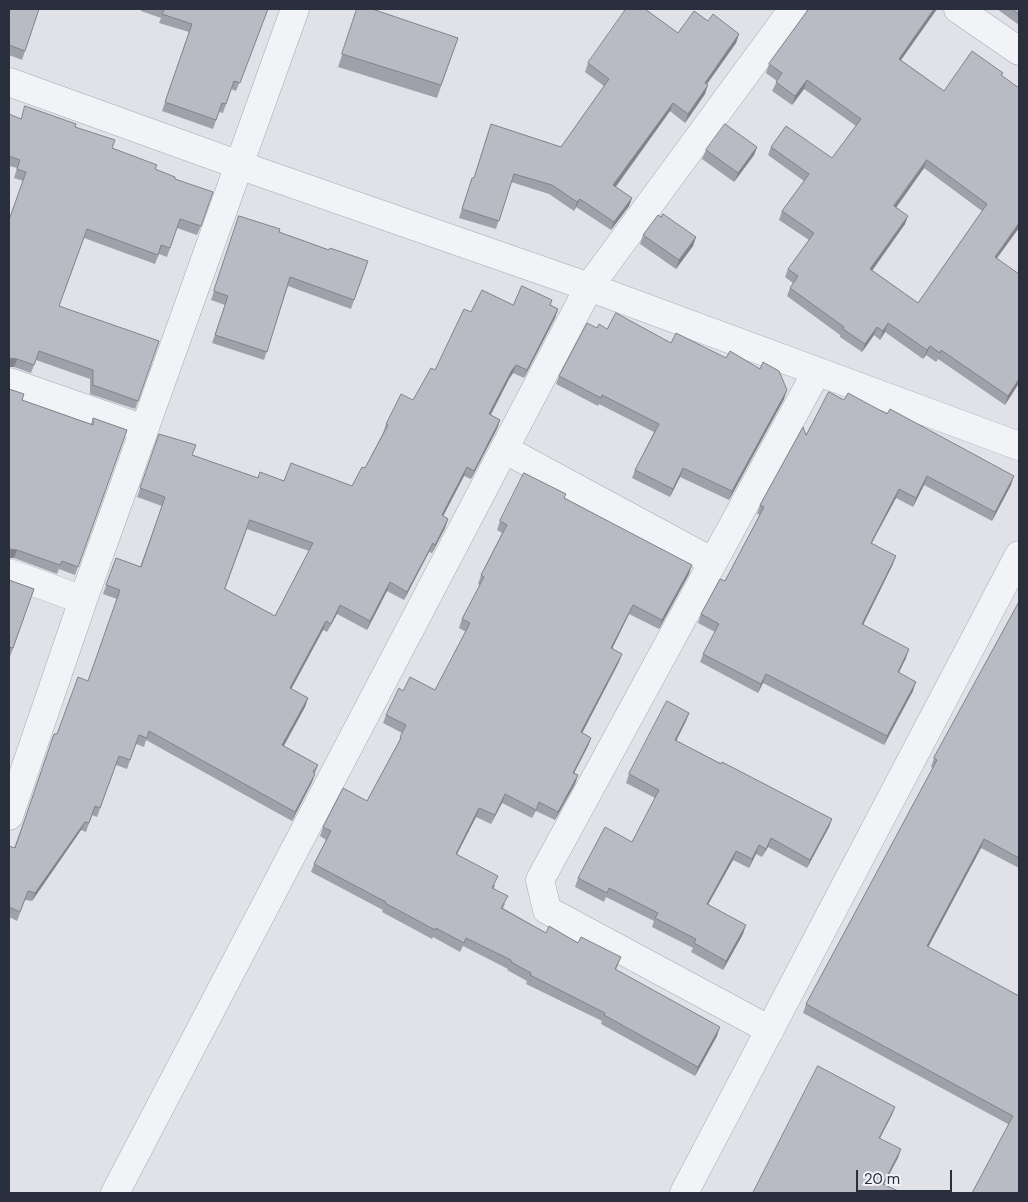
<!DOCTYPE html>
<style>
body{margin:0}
#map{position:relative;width:1028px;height:1202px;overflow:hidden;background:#e0e2e8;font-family:"DM Sans",sans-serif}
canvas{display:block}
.frame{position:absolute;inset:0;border:10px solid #2a2f3e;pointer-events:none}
.scale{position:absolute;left:856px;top:1170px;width:96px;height:22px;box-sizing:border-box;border:2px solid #2a2f3e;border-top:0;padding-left:6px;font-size:15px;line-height:18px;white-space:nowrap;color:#2a2f3e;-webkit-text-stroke:4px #eff1f6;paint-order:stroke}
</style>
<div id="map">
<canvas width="1028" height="1202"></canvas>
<div class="frame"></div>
<div class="scale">20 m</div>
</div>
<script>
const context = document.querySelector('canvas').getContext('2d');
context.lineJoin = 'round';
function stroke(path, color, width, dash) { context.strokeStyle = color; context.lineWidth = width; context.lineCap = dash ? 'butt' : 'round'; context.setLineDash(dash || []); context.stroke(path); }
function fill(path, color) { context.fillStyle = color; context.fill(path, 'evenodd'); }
const street = new Path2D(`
 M958 9 1019 51
 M9 82 239 165 589 287 1019 446
 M9 382 144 429
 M504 449 713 562
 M9 573 83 600
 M9 816 83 600 295 9
 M770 1030 547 910 540 880 817 371
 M115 1193 589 287 793 9
 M684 1193 1019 555`);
const wall = new Path2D(`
 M9 9 25 51 22 60 9 55Z
 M141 9H268L236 91 231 89 223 113 219 112 213 129 162 111 189 32 159 23 161 18 141 11Z
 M357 9 458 38 437 98 338 67Z
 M808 9H937L901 60 944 91 1003 73 1002 75 997 258 1019 383 1005 405 938 359 936 362 926 355 923 359 885 332 880 340 874 335 862 352 840 337V335L787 296 790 288 793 283 785 277 788 269 809 240 779 220 782 211 804 181 768 155 771 147 832 158 856 126 804 89 792 105 772 91 777 81 766 73 769 64 808 10ZM924 168 982 211 918 303 872 270 905 224 896 207Z
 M997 9H1019V25Z
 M708 21 739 34 736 43 707 84 705 94 685 123 670 111 616 187 632 198 629 206 611 230 576 207 574 211 549 194 511 182 496 229 459 218 472 178H474L491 124 561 147 604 86 585 72 588 63 678 33Z
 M9 114 20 119 75 127 112 148 175 179 201 226 197 235 177 228 167 257 159 254 155 264 84 238 59 306 138 401 135 409 90 394V379L36 360 31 373 14 367 23 181 14 178 17 168 9 166Z
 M757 147 754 155 734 182 702 159 706 150Z
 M239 216 279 232 329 250 368 261 351 309 288 286 264 360 212 343 225 305 211 300Z
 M643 235 696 237 693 246 676 269 640 244Z
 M513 305H550L558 309 555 318 524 378 513 373 509 379 491 415 500 420 497 429 471 479 464 476 443 516 448 519 445 528 432 553 429 552 404 600 387 591 367 630 337 614 327 632 323 630 291 689 308 698 305 707 284 746 318 765 312 782 292 821 146 740 144 747 136 744 127 769 116 765 97 817 92 815 86 832 81 830 32 901 25 900 17 921 9 917V846L14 848 57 734 88 681 117 599 103 594 116 558 140 567 162 506 137 497 159 434 192 455 258 478 352 486 365 468 383 433 386 424 413 400 435 370 471 312ZM247 529 309 551 275 616 225 589Z
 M597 328 671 343 784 399 729 500 680 477 670 497 632 478 635 470 654 432 599 404 598 406 556 384 559 376Z
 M9 389 22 400 91 424 93 418 127 430 75 575 59 569 57 574 14 558H9Z
 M806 435 1011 485 992 521 924 485 913 507 896 498 872 543 893 564 863 625 906 658 899 673 913 691 884 745 763 683 758 693 700 662 703 654 715 632 698 623 701 614 725 581 760 515 757 514 760 505Z
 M565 499 689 574 659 629 629 614 612 649 619 662 582 733 591 738 588 746 574 773 578 775 575 784 555 820 536 811 532 818 502 803 491 824 476 817 457 854 495 885 494 888 505 904 503 908 546 933 578 943 621 957 616 970 717 1036 695 1076 601 1024 602 1021 526 984 527 981 507 970 508 969 463 946 460 952 433 937 432 939 382 912 383 910 311 872 314 864 326 840 320 836 323 827 367 801 397 746 402 733 383 723 386 715 403 691 435 690 466 632 459 628 462 619 480 585 478 584 481 575 502 533 497 530 500 521Z
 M9 580 34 589 10 657H9Z
 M1019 602V868L981 848 928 947 1019 996V1193L1008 1124 803 1013 806 1004 933 768 931 767 934 758Z
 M689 713 686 721 676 741 832 819 829 827 807 868 768 847 762 857 756 854 749 868 733 860 708 904 743 934 723 970 691 952 693 948 652 927 654 921 606 897 604 902 575 887 578 878 632 842 655 798 626 783 629 774Z`);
const shadedWall = new Path2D(`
 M934 9H937L896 67 899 59Z
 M739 34 736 43 702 91 705 83Z
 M807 80 804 89 792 105 795 96Z
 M708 85 705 94 685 123 688 114Z
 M673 103 670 111 610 194 613 185Z
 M757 147 754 155 734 182 738 173Z
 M927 160 924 168 891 215 894 206Z
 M632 198 629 206 611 230 614 222Z
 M580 199 574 211 577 202Z
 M908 216 905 224 867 278 870 269Z
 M1019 223V228L992 265 995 257Z
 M696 237 693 246 676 269 679 260Z
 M558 309 555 318 524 378 527 370Z
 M888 323 885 332 880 340 883 331Z
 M877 327 874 335 862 352 865 344Z
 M930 346 926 355 923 359 927 350Z
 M9 358 17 359 14 367H9Z
 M516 365 513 373 509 379 486 423 489 414 512 370Z
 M1019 379V383L1005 405 1008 396Z
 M787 390 784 399 729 500 732 491Z
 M500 420 497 429 471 479 474 471Z
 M467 467 464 476 439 524 442 515Z
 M683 468 680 477 670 497 673 489Z
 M927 476 924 485 913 507 916 498Z
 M1014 476 1011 485 992 521 995 512Z
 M899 489 896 498 867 551 871 543Z
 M448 519 445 528 432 553 435 545Z
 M433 543 429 552 404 600 407 592Z
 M9 549 17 550 14 558H9Z
 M896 556 893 564 859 633 862 624Z
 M692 565 689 574 659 629 662 620Z
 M390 582 387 591 367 630 370 621Z
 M340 605 337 614 327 632 331 624Z
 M633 605 629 614 608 657 611 648Z
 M326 621 323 630 287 697 290 688Z
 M909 649 906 658 894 681 898 672Z
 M622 654 619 662 578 741 581 732Z
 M766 674 763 683 758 693 761 684Z
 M916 682 913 691 884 745 887 736Z
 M308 698 305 707 279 754 282 745Z
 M689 713 686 721 672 749 675 740Z
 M591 738 588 746 570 781 573 773Z
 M315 774 312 782 292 821 295 812Z
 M578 775 575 784 555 820 558 812Z
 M505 794 502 803 491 824 495 815Z
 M479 808 476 817 453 862 456 854Z
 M832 819 829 827 807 868 810 860Z
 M85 822 81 830 32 901 35 893Z
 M771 838 768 847 762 857 766 849Z
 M984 839 981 848 924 955 927 946Z
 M759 845 756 854 749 868 752 859Z
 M736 851 733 860 704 912 707 904Z
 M746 925 743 934 723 970 726 961Z
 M720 1027 717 1036 695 1076 698 1067Z
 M895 1107 892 1115 876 1146 879 1138Z
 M901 1149 898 1158 880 1192 883 1184Z`);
const building = new Path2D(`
 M9 9H39L25 51 9 45Z
 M161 9H268L240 83 234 81 226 104 222 103 216 120 165 102 192 24 162 14 164 10Z
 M357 9H372L458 38 441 85 342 54Z
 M626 9H645L678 33 694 11 708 21 713 14 739 34 705 83 708 85 688 114 673 103 613 185 632 198 614 222 580 199 577 202 552 185 514 174 499 221 462 209 472 178H474L491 124 561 147 609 79 588 63Z
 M809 9H934L899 59 944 91 972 51 1003 73 1001 75 1019 88V223L995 257 1019 274V379L1008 396 941 350 940 353 930 346 927 350 888 323 883 331 877 327 865 344 843 329 844 327 790 288 798 276 788 269 814 233 782 211 809 174 771 147 786 126 832 158 861 119 807 80 795 96 776 82 782 73 769 64ZM927 160 987 204 918 303 870 269 908 216 894 206Z
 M1012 9H1019V14Z
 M25 106 76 124 75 127 115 140 112 148 157 165 155 169 175 177V179L213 192 201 226 180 219 170 248 161 245 158 255 87 229 59 306 159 341 138 401 93 385V370L39 351 34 365 17 359 9 358V220L26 172 17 169 20 160 9 156V114L21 119Z
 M725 124 757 147 738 173 706 150Z
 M663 214 696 237 679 260 643 235 658 215 661 217Z
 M239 216 280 229 279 232 329 250 330 248 368 261 354 300 290 277 267 352 215 335 228 296 214 291Z
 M522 286 552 300 550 305 558 309 527 370 516 365 512 370 489 414 500 420 474 471 467 467 442 515 448 519 435 545 433 543 407 592 390 582 370 621 340 605 331 624 326 621 290 688 308 698 282 745 318 765 313 772 315 774 295 812 149 731 147 738 139 735 130 760 119 756 100 808 95 806 89 823 85 822 35 893 28 891 20 912 9 907V846L15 848 54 734H57L78 677 88 681 120 590 106 585 116 558 141 567 165 497 140 488 159 434 196 445 192 455 258 478 260 472 284 481 291 463 352 486 362 467 365 468 388 425 386 424 401 394 413 400 431 368 435 370 464 309 471 312 482 290 513 305ZM250 520 313 543 275 616 225 589Z
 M616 313 671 343 676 333 726 358 730 351 760 369 763 362 779 371 787 390 732 491 683 468 673 489 635 470 659 424 602 395 601 398 559 376 587 323 597 328 599 324 607 329Z
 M9 389 24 394 22 400 93 425V418L127 430 78 567 62 561 60 565 17 550 9 549Z
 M829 392 844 400 848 393 887 414 890 409 1014 476 995 512 927 476 916 498 899 489 871 543 896 556 862 624 909 649 898 672 916 682 887 736 766 674 761 684 703 654 719 624 701 614 720 579 725 581 764 507 760 505 803 427 806 435Z
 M524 473 566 494 564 498 692 565 662 620 633 605 611 648 622 654 581 732 591 738 573 773 578 775 558 812 539 802 536 810 505 794 495 815 479 808 456 854 498 876 492 888 508 896 501 908 546 933 549 926 578 943 581 937 621 957 615 969 720 1027 698 1067 604 1015 605 1013 530 975 531 973 511 962V960L466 938 464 943 436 928 435 930 385 903 386 902 314 864 331 831 323 827 343 788 367 801 401 738 400 737 406 725 386 715 399 688 403 691 410 677 435 690 470 623 462 619 484 577 481 575 507 525 500 521Z
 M9 580 34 589 13 648 9 647V649Z
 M1019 602V858L984 839 927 946 1019 996V1193H972L1013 1116 806 1004 937 760 934 758Z
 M667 701 689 713 675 740 721 764 722 762 832 819 810 860 771 838 766 849 759 845 752 859 736 851 707 904 746 925 726 961 694 943 696 939 655 918 658 913 609 888 607 893 578 878 605 827 632 842 659 790 629 774Z
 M818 1066 895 1107 879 1138 901 1149 883 1184 902 1193H753Z`);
stroke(street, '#a6a9b2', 29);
stroke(street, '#f2f3f6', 28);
fill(wall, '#9ea1a9');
fill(shadedWall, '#818389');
fill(building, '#b8bbc4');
stroke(building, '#818389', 1);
</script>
